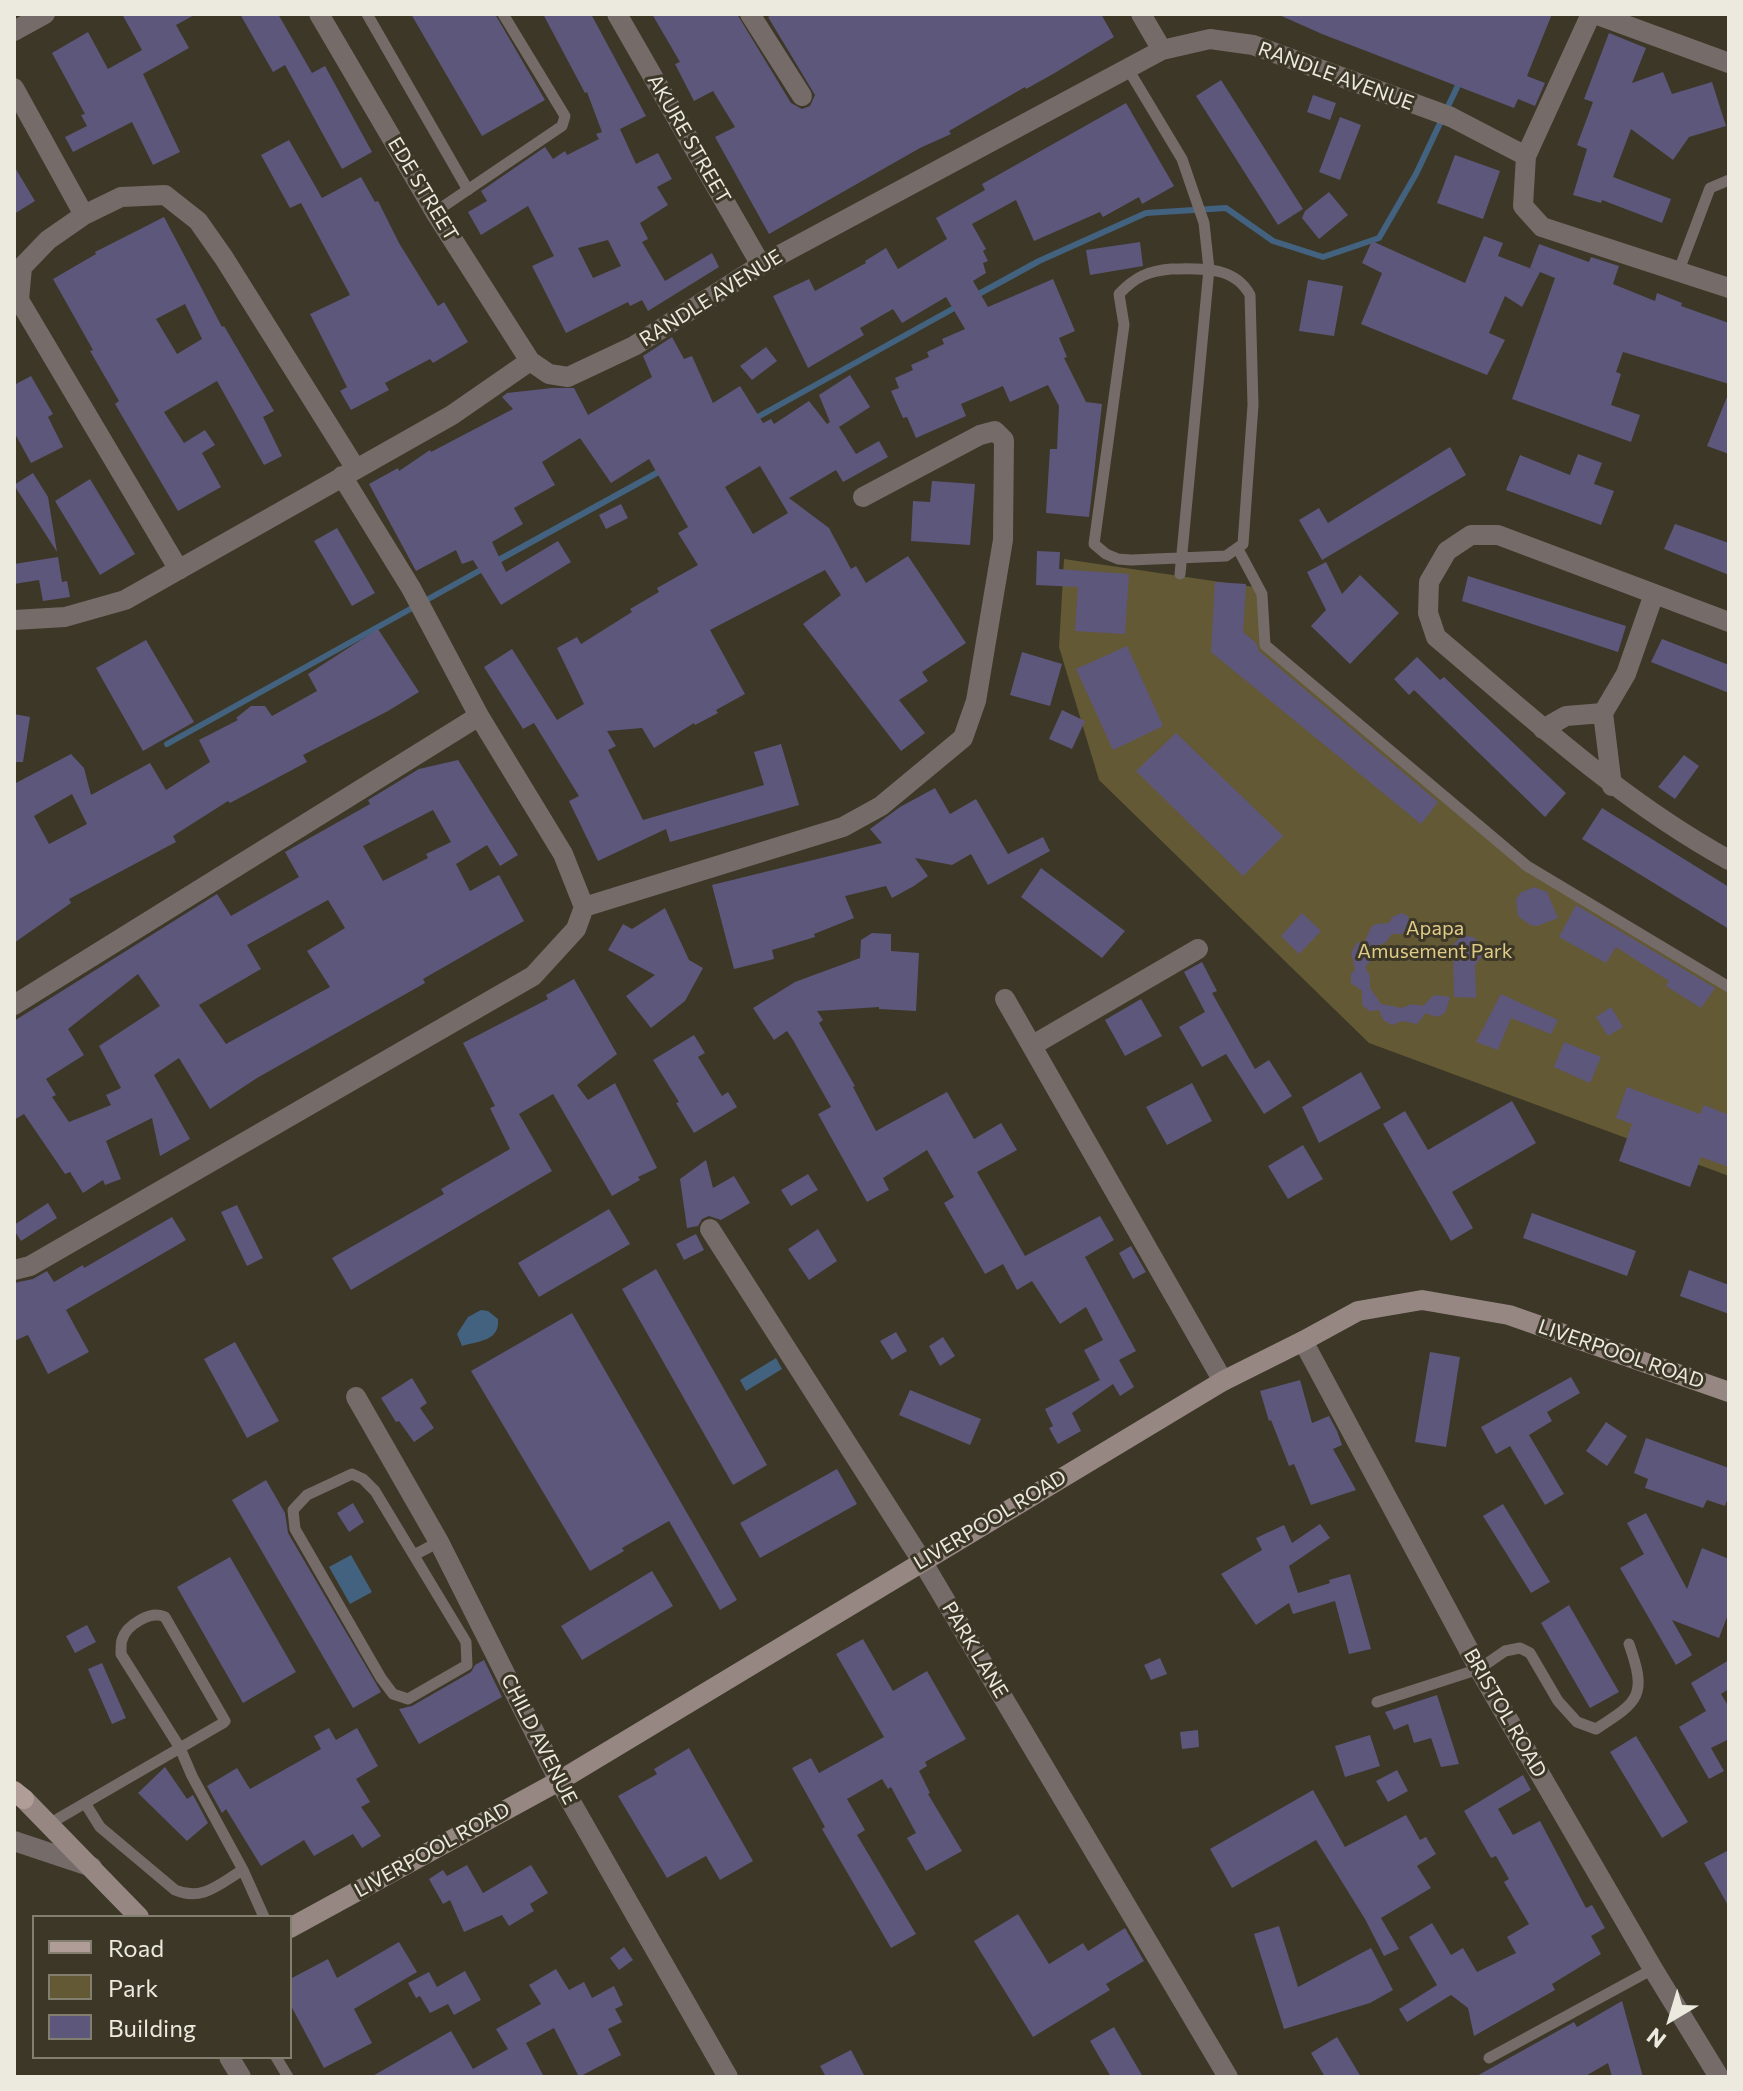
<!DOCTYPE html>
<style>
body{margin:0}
#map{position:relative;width:1743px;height:2091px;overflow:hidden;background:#3c3726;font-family:Commissioner,sans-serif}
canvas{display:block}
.frame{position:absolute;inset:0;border:16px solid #ece9df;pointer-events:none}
.legend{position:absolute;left:32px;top:1915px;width:260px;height:144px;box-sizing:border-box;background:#3c3726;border:2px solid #827e70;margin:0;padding:10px 14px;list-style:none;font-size:24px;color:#ece9df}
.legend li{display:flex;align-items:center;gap:16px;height:40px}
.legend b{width:40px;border:2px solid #827e70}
.north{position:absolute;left:1631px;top:1979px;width:80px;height:80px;-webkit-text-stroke:6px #3c3726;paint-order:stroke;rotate:218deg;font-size:22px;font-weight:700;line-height:32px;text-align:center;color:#ece9df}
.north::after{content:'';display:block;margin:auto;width:28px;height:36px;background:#ece9df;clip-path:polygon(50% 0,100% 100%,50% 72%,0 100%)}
</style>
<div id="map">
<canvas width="1743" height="2091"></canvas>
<div class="frame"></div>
<ul class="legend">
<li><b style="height:10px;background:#b09d98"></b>Road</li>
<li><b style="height:22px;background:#645935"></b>Park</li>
<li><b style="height:22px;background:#5d577c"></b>Building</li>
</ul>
<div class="north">N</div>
</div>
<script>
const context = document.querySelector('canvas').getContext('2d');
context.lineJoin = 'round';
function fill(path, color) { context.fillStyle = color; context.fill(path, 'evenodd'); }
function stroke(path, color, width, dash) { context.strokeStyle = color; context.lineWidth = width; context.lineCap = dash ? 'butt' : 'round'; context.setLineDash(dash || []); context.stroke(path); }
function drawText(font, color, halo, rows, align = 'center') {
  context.font = font + ' Commissioner,sans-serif'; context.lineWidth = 6; context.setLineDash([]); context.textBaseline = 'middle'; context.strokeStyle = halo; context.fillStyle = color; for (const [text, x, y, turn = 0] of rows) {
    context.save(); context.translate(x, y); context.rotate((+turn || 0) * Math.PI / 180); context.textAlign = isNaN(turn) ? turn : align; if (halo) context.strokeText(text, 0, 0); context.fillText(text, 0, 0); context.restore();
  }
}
const green = new Path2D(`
 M1064 559 1261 588 1259 633 1536 868 1729 983V1176L1369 1043 1099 780 1059 647Z`);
const water = new Path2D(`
 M481 1310 488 1311 498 1319C500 1341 479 1341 462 1346L457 1334 468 1317Z
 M776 1358 782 1369 746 1391 740 1380Z
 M351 1555 372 1592 350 1604 329 1567Z`);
const stream = new Path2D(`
 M975 296 1039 261 1146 213 1226 208 1273 241 1323 257 1379 238 1416 174 1460 81
 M754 419 958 306
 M495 562 664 469
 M167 744 486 567`);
const building = new Path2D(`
 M122 14H196L176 25 189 48 143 74 180 152 153 165 132 122 73 152 65 137 87 126 81 115 85 114 52 53 88 32 108 69 142 50Z
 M240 14H278L312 73 325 66 372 152 342 169 285 65 273 72Z
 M411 14H495L545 100 482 136Z
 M543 14H591L646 116 620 129 636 164 658 153 672 179 657 187 668 205 640 223 648 239 642 242 665 281 712 253 719 267 648 311 642 300 630 306 628 302 566 333 532 266 554 256 528 206 481 235 468 212 487 201 481 191 545 147 553 159 565 151 567 155 599 139 596 134 602 132 587 92 585 93ZM608 240 621 266 593 278 578 248Z
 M652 14H737L791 103 802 109 810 106 815 95 768 17 774 14H1101L1114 37 1053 74 1026 89 1025 87 949 131 951 134 920 148 769 234 715 137 735 127 713 91 694 101 675 64 680 62Z
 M1277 14H1552L1527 76 1545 83 1535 106 1518 99 1514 108 1322 34Z
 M1609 33 1646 48 1632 83 1663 72 1672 94 1712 82 1726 126 1689 137 1673 160 1631 129 1613 177 1671 199 1662 223 1602 200 1601 203 1573 195 1587 149 1577 145 1593 102 1584 99Z
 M1221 80 1303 209 1278 225 1196 96Z
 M1313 95 1336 103 1330 120 1307 112Z
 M1126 103 1174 186 1142 204 1139 197 1103 217 1100 212 1034 241 1016 200 972 224 986 249 983 251 988 261 983 263 986 273 973 281 988 307 1053 279 1075 331 1059 338 1067 357 1064 358 1086 402 1102 404 1089 517 1046 513 1050 449H1057L1059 406 1048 385 1010 402 1003 386 961 404 966 416 916 438 907 417 903 418 891 391 899 388 895 378 913 370 911 365 929 357 927 352 944 344 942 339 965 329 946 297 902 323 893 309 860 328 864 335 808 368 773 296 809 279 815 291 866 263 865 261 886 248 898 269 947 239 936 218 985 190 982 184Z
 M1340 117 1361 125 1340 180 1319 172Z
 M289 140 322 198 361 177 375 202 378 201 399 243 438 306 444 302 468 342 433 363 430 359 385 383 389 390 351 410 340 391 347 387 310 314 350 295 301 203 290 208 261 155Z
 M1455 155 1500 171 1483 219 1437 203Z
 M14 166 35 201 14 214Z
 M1329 192 1348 215 1319 239 1302 218 1305 211Z
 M164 217 222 327 224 326 274 411 263 417 282 456 264 465 217 381 164 412 184 443 205 430 215 445 202 453 221 487 178 511 115 404 119 401 90 351 93 350 53 279 96 254 95 252ZM185 304 202 339 177 354 156 319Z
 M1484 236 1503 243 1498 256 1540 272 1522 307 1505 296 1489 333 1505 340 1487 375 1361 324 1382 273 1362 263 1372 241 1465 283Z
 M1140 242 1143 266 1090 275 1086 250Z
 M1539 244 1589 262 1591 257 1619 266 1613 284 1655 301 1657 293 1682 303 1681 306 1729 323V384L1623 352 1616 372 1621 374 1611 405 1640 415 1631 442 1512 399 1555 278 1530 268Z
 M1308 280 1343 286 1334 336 1299 331Z
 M672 337 684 359 692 356 713 403 740 386 763 423 771 419 774 424 809 401 827 424 830 422 819 395 850 375 870 407 839 427 856 454 879 441 888 457 843 482 836 470 789 498 829 528 851 569 856 566 866 583 908 556 966 643 922 672 928 681 899 700 925 733 901 751 803 624 841 595 825 570 710 630 745 694 716 710 718 713 695 725 694 723 654 748 642 728 607 731 616 746 608 750 643 820 764 785 754 752 781 744 799 805 670 842 666 829 598 861 569 801 579 796 534 723 523 729 484 667 512 649 557 720 584 704 557 648 577 637 581 644 632 612 630 609 659 592 657 588 698 565 678 533 688 527 649 459 611 483 580 438 542 462 555 485 514 508 523 524 492 542 506 572 558 541 571 562 501 605 473 560 462 564 456 550 416 571 369 484 398 468 399 471 430 450 431 452 513 409 502 397 507 393 552 388H574L588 415 652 377 643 356ZM760 466 788 513 753 534 725 487Z
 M766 347 777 361 752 380 740 366Z
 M31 376 53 414 48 417 63 447 31 463 14 432V385Z
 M1729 392V454L1707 446Z
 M1450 447 1466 475 1322 560 1299 520 1319 508 1328 523Z
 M1578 454 1602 463 1594 484 1614 491 1601 525 1506 490 1520 455 1570 475Z
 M33 473 48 497 57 552 14 485Z
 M90 479 135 554 100 575 55 501Z
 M932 481 975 484 970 545 911 541 913 501 930 502Z
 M621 504 628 518 606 529 599 515Z
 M1675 524 1729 543V575L1664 549Z
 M337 528 375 593 352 606 314 541Z
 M1037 551 1060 552 1059 569 1129 574 1125 634 1075 631 1078 587 1036 585Z
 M58 557 62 582 67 581 70 597 43 601 39 580 14 584V564Z
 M1326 562 1342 594 1360 575 1399 613 1350 664 1311 626 1326 610 1307 572Z
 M1468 576 1626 626 1618 652 1462 601Z
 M1215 582 1246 584 1243 632 1256 643 1259 651 1438 802 1421 824 1211 652Z
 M378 629 419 692 388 711 303 755 307 762 230 803 228 801 173 836 176 842 69 899 71 903 14 943V784L71 754 84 768 91 795 150 763 166 790 210 762 199 740 238 720 236 718 251 706H265L272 716 317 691 308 674ZM72 794 87 824 49 844 34 816Z
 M1662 639 1729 665V693L1651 662Z
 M146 640 194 722 143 751 96 668Z
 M1127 646 1163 726 1113 750 1076 669Z
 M1022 652 1062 664 1050 706 1010 695Z
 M1417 657 1440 680 1444 677 1566 793 1545 817 1414 690 1409 695 1394 679Z
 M1062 710 1085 721 1072 749 1049 739Z
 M14 714 30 717 23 762H14Z
 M1176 733 1283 836 1243 876 1136 771Z
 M1684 755 1699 766 1675 799 1658 787Z
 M458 760 518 855 500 866 487 845 456 864 470 891 499 875 524 921 423 979 425 983 257 1078 210 1109 179 1058 154 1075 190 1139 160 1156 152 1118 106 1141 121 1179 105 1185 103 1180 83 1193 70 1172 65 1174 24 1114 14 1120V1021L217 894 231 916 299 877 285 852 370 804 368 800 419 769ZM433 810 451 842 426 854 428 858 383 881 363 846ZM328 900 345 928 307 951 330 987 226 1044 199 1005 261 969 247 945ZM138 974 160 1006 99 1046 121 1088 106 1095 111 1105 69 1122 52 1097 56 1095 46 1079 84 1055 68 1029Z
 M935 788 950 814 976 799 1008 854 1043 837 1050 851 988 885 971 854 952 865 915 858 928 876 914 886 892 898 886 886 845 896 854 918 814 934 815 937 772 950 774 959 734 969 712 885 882 843 870 829 900 807Z
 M1602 808 1729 887V929L1582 839Z
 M1041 868 1125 931 1102 958 1021 897Z
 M1534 887 1547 892 1558 918 1537 926 1530 925 1518 916 1516 900 1520 893Z
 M1576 905 1715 988 1701 1008 1666 986 1669 981 1616 947 1606 963 1559 937Z
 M665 908 689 960 703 968 685 1001 651 1028 626 996 655 975 608 950 623 924 632 929Z
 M1302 913 1321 931 1299 954 1281 936Z
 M1402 913 1408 916 1410 927 1402 934H1392L1386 942 1375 948 1373 958 1365 967 1370 976V988L1381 1004 1402 1008 1412 1004 1423 1006 1434 995 1450 997 1446 1011 1442 1015 1436 1017 1426 1013 1417 1024 1402 1021 1392 1025 1383 1020 1379 1010 1369 1011 1362 1005V991L1351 983V974L1355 969 1351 953 1357 943 1365 941 1371 927 1376 924 1389 923 1392 917Z
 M872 933 891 934V951L919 953 916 1011 879 1009V1007L817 1011 823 1020 819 1023 855 1086 853 1087 876 1131 947 1092 974 1139 1001 1123 1017 1150 977 1172 1025 1256 1100 1216 1114 1240 1085 1257 1136 1351 1119 1360 1134 1387 1120 1396 1113 1384 1072 1413 1081 1431 1058 1444 1049 1428 1053 1426 1045 1409 1100 1380 1084 1350 1103 1340 1086 1307 1060 1324 1032 1281 1017 1290 1003 1264 985 1274 944 1203 954 1197 927 1150 883 1178 889 1190 867 1202 818 1114 831 1107 793 1040 787 1031 774 1040 753 1008 795 982 860 958 861 940Z
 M1468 936 1475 938 1483 950 1482 957 1475 965 1476 998 1454 997 1453 945 1461 937Z
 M1202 962 1217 991 1212 993 1255 1069 1269 1060 1292 1096 1264 1114 1226 1054 1202 1067 1179 1027 1205 1012 1184 972Z
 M574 979 617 1054 577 1085 588 1100 615 1083 657 1168 638 1177 640 1180 612 1196 553 1094 519 1114 552 1171 351 1290 332 1258 444 1194 441 1189 510 1149 490 1108 495 1106 463 1043 548 999 546 995Z
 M1501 994 1558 1020 1551 1034 1511 1018 1498 1050 1476 1042Z
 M1141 999 1162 1036 1125 1056 1105 1020Z
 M1611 1007 1623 1027 1608 1036 1596 1017Z
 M694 1035 705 1053 698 1057 722 1096 728 1092 737 1107 694 1133 676 1103 679 1102 653 1060Z
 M1564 1042 1601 1057 1590 1083 1554 1067Z
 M1361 1072 1381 1108 1319 1143 1302 1107Z
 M1192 1083 1212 1121 1167 1145 1146 1107Z
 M1627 1087 1700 1114 1704 1105 1729 1115V1167L1701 1157 1690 1187 1619 1161 1632 1124 1616 1118Z
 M1512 1101 1536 1143 1452 1192 1473 1228 1451 1241 1383 1124 1405 1111 1428 1150Z
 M1303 1145 1323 1179 1288 1199 1268 1166Z
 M706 1160 713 1188 734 1176 750 1203 721 1220 709 1216 702 1219 698 1226 687 1228 680 1179Z
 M808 1174 818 1190 791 1206 781 1190Z
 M48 1203 57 1218 21 1241 14 1230V1225Z
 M237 1205 263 1258 247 1266 221 1212Z
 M609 1209 630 1244 539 1297 518 1263Z
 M1532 1213 1636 1251 1627 1276 1523 1238Z
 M172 1217 186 1240 66 1310 89 1352 48 1374 28 1335 14 1341V1283L33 1279 47 1271 54 1282 83 1265 84 1268Z
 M818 1229 837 1261 809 1280 788 1249Z
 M696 1234 704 1250 684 1260 676 1244Z
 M1131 1246 1146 1272 1133 1279 1119 1253Z
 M656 1269 767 1465 733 1485 622 1289Z
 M1689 1270 1729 1285V1314L1680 1296Z
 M572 1313 737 1600 720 1610 669 1521 622 1548 624 1551 590 1571 471 1371Z
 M896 1332 907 1351 892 1360 880 1341Z
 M943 1337 955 1356 940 1366 929 1346Z
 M235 1342 279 1421 247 1438 204 1359Z
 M1430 1352 1460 1357 1446 1447 1415 1442Z
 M1571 1377 1580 1393 1547 1412 1552 1421 1529 1435 1564 1494 1545 1505 1510 1446 1496 1454 1481 1427Z
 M412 1378 427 1403 420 1408 434 1428 414 1442 399 1421 396 1422 381 1398Z
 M1300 1380 1312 1423 1329 1416 1337 1431 1342 1445 1333 1449 1356 1490 1311 1505 1294 1464 1289 1466 1271 1420 1269 1421 1260 1391Z
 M910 1390 981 1419 970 1445 899 1415Z
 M1606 1422 1627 1436 1607 1466 1586 1451Z
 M1646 1438 1729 1468V1495L1725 1506 1707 1500 1703 1508 1645 1488 1648 1479 1634 1473Z
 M837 1469 857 1504 760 1558 740 1523Z
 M266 1480 285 1513 288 1533 381 1692 353 1708 232 1500Z
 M353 1503 364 1522 349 1532 337 1513Z
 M1503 1504 1550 1582 1531 1593 1483 1516Z
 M1646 1513 1687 1589 1702 1548 1729 1559V1612L1719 1638 1672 1620 1692 1655 1676 1665 1620 1568 1644 1554 1627 1523Z
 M1320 1524 1330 1538 1289 1566 1298 1593 1330 1583 1329 1580 1350 1574 1371 1649 1349 1654 1335 1601 1293 1614 1289 1603 1256 1625 1221 1574 1262 1550 1256 1538 1284 1525 1292 1543Z
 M230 1557 296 1672 243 1703 177 1587Z
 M652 1571 673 1606 582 1660 561 1626Z
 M1569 1605 1619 1692 1590 1708 1541 1623Z
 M87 1625 96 1642 75 1653 66 1636Z
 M863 1639 893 1691 927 1671 966 1739 925 1762 927 1766 919 1771 930 1793 928 1794 962 1851 926 1871 907 1838 916 1833 891 1787 888 1789 882 1779 847 1799 865 1830 857 1835 916 1934 891 1948 822 1829 825 1827 792 1768 811 1758 819 1773 884 1737 836 1654Z
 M1160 1658 1167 1674 1151 1680 1144 1665Z
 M484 1660 502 1697 419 1744 399 1709 412 1706 471 1672 475 1665Z
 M1729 1660V1689L1721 1694 1729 1707V1739L1711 1748 1724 1771 1709 1779 1679 1727 1706 1711 1691 1683Z
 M102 1663 126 1718 112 1724 88 1669Z
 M1437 1695 1459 1764 1441 1767 1431 1738 1414 1743 1408 1724 1394 1730 1385 1712Z
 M329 1728 336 1740 357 1728 378 1766 356 1779 370 1802 361 1807 381 1836 362 1848 353 1834 314 1856 304 1840 261 1866 226 1809 222 1813 207 1786 237 1768 250 1789 321 1749 314 1736Z
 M1198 1730 1199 1747 1182 1749 1180 1732Z
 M1370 1735 1380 1766 1345 1777 1335 1746Z
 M1636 1736 1688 1822 1662 1838 1610 1752Z
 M689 1748 753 1861 720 1880 706 1856 667 1878 618 1796 657 1774 654 1769Z
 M165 1767 187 1799 193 1795 208 1823 187 1841 138 1793Z
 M1397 1770 1408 1791 1388 1802 1376 1781Z
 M1523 1775 1531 1790 1498 1809 1513 1835 1540 1821 1586 1908 1592 1905 1605 1928 1591 1936 1601 1954 1552 1984 1555 1990 1474 2036 1468 2008 1451 1995 1407 2022 1399 2009 1437 1985 1409 1937 1432 1923 1451 1955 1463 1948 1477 1972 1516 1953 1507 1937 1529 1924 1504 1882 1509 1879 1496 1856 1491 1858 1464 1811Z
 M1313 1790 1345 1847 1406 1815 1420 1840 1426 1837 1436 1854 1417 1866 1431 1888 1381 1918 1399 1949 1384 1956 1365 1919 1316 1840 1232 1888 1210 1849Z
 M1729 1850V1907L1704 1863Z
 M467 1865 483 1893 531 1865 548 1893 530 1904 534 1911 509 1926 502 1915 464 1932 450 1900 443 1904 429 1879 443 1870 447 1876Z
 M1018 1914 1049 1964 1083 1943 1088 1951 1125 1928 1144 1961 1106 1984 1110 1990 1033 2037 974 1941Z
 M1279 1926 1298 1987 1371 1948 1393 1990 1370 2003 1284 2029 1254 1934Z
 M399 1942 417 1972 354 2009 372 2043 324 2068 290 2004V1979L328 1959 337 1978Z
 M624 1947 633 1960 619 1970 610 1958Z
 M556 1969 569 1990 584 1982 592 1998 614 1986 623 2005 615 2009 622 2022 608 2029 621 2055 579 2077 554 2028 526 2043 544 2077H371L451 2031 473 2069 508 2049 496 2029 541 2004 529 1985Z
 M465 1971 481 2000 454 2015 448 2004 430 2013 420 1996 416 1998 408 1983 429 1972 437 1987Z
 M1622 2001 1643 2077H1612L1608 2063 1584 2077H1475L1574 2022 1577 2027Z
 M1114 2027 1143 2077H1111L1090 2041Z
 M1337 2037 1361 2077H1325L1311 2053Z
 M851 2050 865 2077H826L820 2066Z`);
const service = new Path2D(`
 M367 14 468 190
 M1128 69 1182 159 1204 223 1209 269 1180 574
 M435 212 562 126 565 116 503 14
 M1171 269C1200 269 1234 265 1250 295L1253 405 1243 544 1226 556 1131 560 1118 559 1106 554 1094 544 1124 325 1119 294C1135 277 1148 271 1171 269Z
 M1679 270 1710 188 1729 180
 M1238 549 1262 594 1265 645 1527 866 1729 987
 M352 1474 363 1479 375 1491 466 1642 467 1665 408 1699 393 1694 381 1678 295 1529 293 1510 307 1495Z
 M414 1555 439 1542
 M1377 1702 1479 1669 1505 1651 1520 1648 1530 1653 1558 1701 1577 1722 1596 1729C1640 1701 1647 1695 1629 1644
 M85 1803 100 1827 175 1890C203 1902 220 1883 243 1870L264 1917
 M49 1824C107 1790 165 1757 223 1723L225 1721 165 1617C151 1610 126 1625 122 1640 121 1642 121 1652 121 1654L180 1748 192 1776 243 1870
 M276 2057 288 2077
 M1489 2058 1653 1969`);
const minor = new Path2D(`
 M319 14 435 212 530 361 549 374 568 377 634 346 761 265 1162 50 1210 39 1253 45 1451 117 1526 156
 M617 14 761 265
 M750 14 802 96
 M1141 14 1162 50
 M1591 14 1526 156 1523 206 1542 227 1729 288
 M1595 14 1729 63
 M14 31 45 14
 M14 88 84 215
 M179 570 19 300 22 267 48 240 84 215 121 197 165 195 198 221 224 258 356 469
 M14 620 65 617 125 600 452 415 530 361
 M1729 622 1498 535H1471L1447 551 1429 582 1428 613 1436 637C1531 717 1620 800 1729 860
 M1543 729 1566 716 1603 713
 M1612 786 1603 713 1626 674 1654 594
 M584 907 843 827 881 806 963 738 976 701 1003 540 1004 440 995 431 980 435 863 497
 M1005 999 1223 1381
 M14 1005 479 716
 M1033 1045 1198 949
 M710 1229 922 1561
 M14 1270 30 1266 533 976 576 929 584 907 563 854 479 716 411 588 342 476
 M1303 1341 1479 1669 1653 1969 1719 2077
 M356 1397 439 1542 559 1781 728 2077
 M229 2057 241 2077`);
const tertiary = new Path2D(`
 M922 1561 1228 2077
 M14 1841 92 1867`);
const secondary = new Path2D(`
 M24 1799 139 1917
 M290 1928 559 1781 1223 1381 1303 1341 1358 1311 1422 1300 1509 1315 1729 1392`);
const primary = new Path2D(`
 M14 1791 24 1799`);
const streetNames = [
 ["RANDLE AVENUE",1336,76,20],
 ["AKURE STREET",689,139,60],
 ["EDE STREET",423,189,59],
 ["RANDLE AVENUE",711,298,-32],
 ["LIVERPOOL ROAD",1621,1354,19],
 ["LIVERPOOL ROAD",990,1520,-31],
 ["PARK LANE",975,1650,59],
 ["BRISTOL ROAD",1505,1713,60],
 ["CHILD AVENUE",539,1739,63],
 ["LIVERPOOL ROAD",432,1850,-29]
];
const parkNames = [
 ["Apapa",1435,928],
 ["Amusement Park",1435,951]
];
fill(green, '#645935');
fill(water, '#43627f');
stroke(stream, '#43627f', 6);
fill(building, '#5d577c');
stroke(service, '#756b68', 11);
stroke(minor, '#756b68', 20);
stroke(tertiary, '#756b68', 20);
stroke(secondary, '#968783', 20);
stroke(primary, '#b09d98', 20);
drawText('20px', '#ece9df', '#3c3726', streetNames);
drawText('20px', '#e0cc88', '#3c3726', parkNames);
</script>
